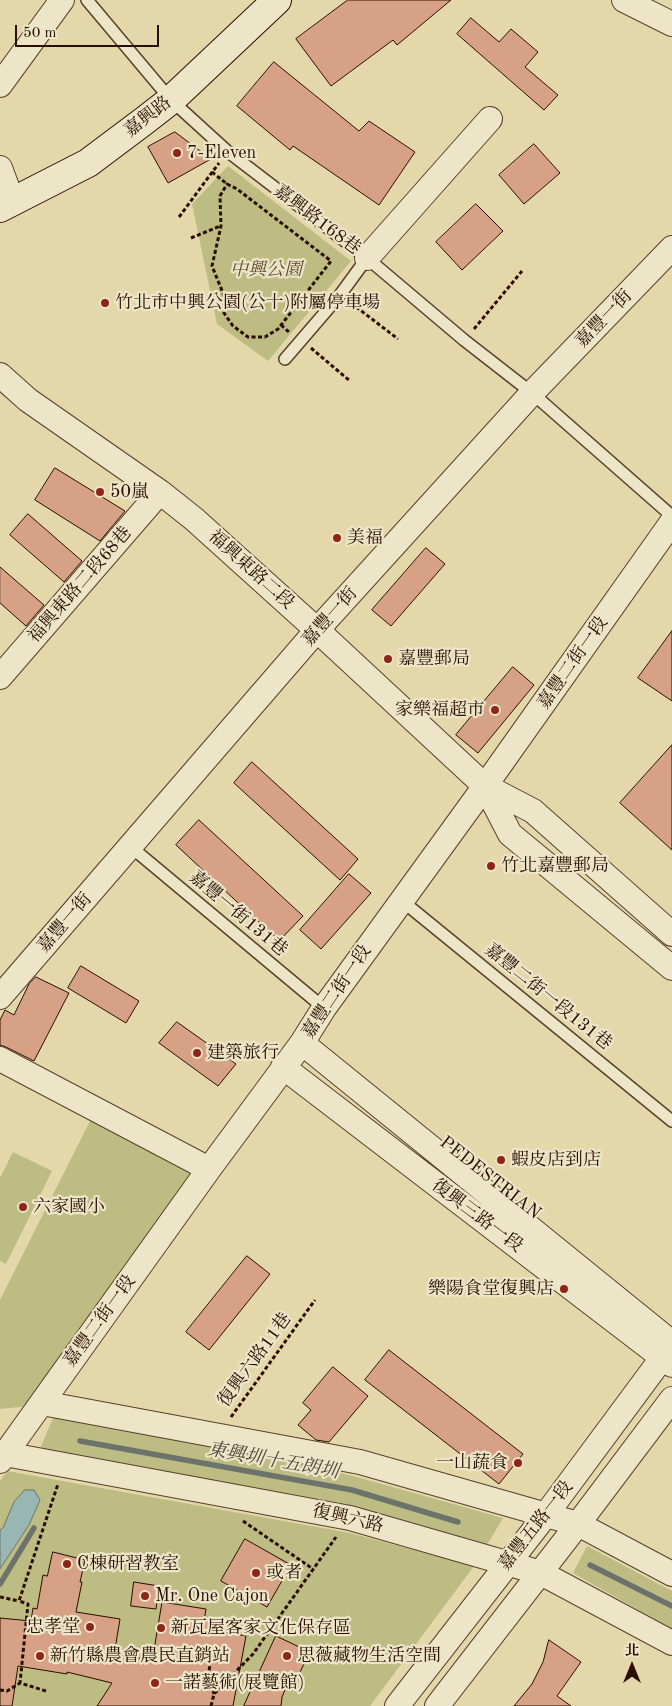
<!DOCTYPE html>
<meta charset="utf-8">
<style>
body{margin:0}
#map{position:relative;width:672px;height:1706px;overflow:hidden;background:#e4d7aa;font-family:"Old Standard TT","Noto Serif TC",serif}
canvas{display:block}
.north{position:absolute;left:607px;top:1641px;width:50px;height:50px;-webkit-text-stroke:4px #ede5c8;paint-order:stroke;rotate:0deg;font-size:14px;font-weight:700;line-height:20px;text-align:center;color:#2a0e00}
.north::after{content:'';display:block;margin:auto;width:18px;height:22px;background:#2a0e00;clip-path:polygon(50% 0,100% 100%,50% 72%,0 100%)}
.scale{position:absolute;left:15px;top:25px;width:144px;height:22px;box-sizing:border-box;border:2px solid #2a0e00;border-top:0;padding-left:6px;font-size:15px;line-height:18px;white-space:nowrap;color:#2a0e00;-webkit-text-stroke:4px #ede5c8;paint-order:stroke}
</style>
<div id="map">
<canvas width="672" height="1706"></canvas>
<div class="north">北</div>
<div class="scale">50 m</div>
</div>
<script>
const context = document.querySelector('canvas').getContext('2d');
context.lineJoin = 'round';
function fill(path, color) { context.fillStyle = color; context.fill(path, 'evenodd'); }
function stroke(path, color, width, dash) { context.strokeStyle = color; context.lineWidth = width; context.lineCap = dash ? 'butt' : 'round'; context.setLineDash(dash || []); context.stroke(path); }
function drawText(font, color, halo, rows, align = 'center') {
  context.font = font + ' "Old Standard TT","Noto Serif TC",serif'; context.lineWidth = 4.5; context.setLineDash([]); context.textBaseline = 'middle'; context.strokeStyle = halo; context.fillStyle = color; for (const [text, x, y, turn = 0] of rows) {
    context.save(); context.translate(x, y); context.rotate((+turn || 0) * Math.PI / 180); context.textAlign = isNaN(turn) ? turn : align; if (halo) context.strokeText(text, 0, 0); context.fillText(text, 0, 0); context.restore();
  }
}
const green = new Path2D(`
 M228 166 351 261 268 361 217 324 192 204Z
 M93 1115 193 1172 30 1406 0 1409V1300Z
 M13 1152 52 1171 6 1264 0 1261V1178Z
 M58 1406 353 1476 503 1518 487 1545 341 1503 40 1449Z
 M7 1471 350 1533 474 1566 370 1706H0V1481Z
 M587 1546 672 1591V1629L573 1573Z`);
const water = new Path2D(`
 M25 1490H34L40 1500 29 1525 0 1569V1530L3 1528 14 1502Z`);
const stream = new Path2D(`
 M80 1441 352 1490 458 1522
 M590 1565 672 1606
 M0 1584 34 1528`);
const building = new Path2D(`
 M348 0H451L397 45 393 40 331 86 296 39Z
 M471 18 499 42 511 29 538 52 525 67 558 95 544 110 457 34Z
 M274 62 359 131 369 121 415 152 379 205 293 146 290 150 237 106Z
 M175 132 211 159 168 183 148 147Z
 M534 144 560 173 524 204 499 175Z
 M476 204 503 231 462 270 436 242Z
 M55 468 125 511 100 541 35 500Z
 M28 514 82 561 64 582 10 535Z
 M426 548 445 564 391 626 372 610Z
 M0 567 44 605 26 626 0 603Z
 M672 631V701L638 678Z
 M513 667 534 685 478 753 456 735Z
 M672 745V850L620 803Z
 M252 762 358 859 340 880 234 783Z
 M199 820 303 916 279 941 176 845Z
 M349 874 371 893 321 949 300 930Z
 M81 966 139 1001 126 1023 68 988Z
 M36 977 69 993 34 1061 6 1047 0 1045V1020L5 1010 14 1015 29 984Z
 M177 1022 236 1064 218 1086 159 1043Z
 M247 1256 270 1274 209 1350 186 1332Z
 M389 1350 523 1454 499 1484 365 1380Z
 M333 1367 368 1396 329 1442 316 1440 298 1425 311 1410 303 1403Z
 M245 1539 291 1565 267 1607 221 1581Z
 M53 1552 85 1560 80 1582H82L76 1612 120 1619 114 1655 146 1659V1655L153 1656 162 1602 206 1609 204 1621 225 1624 224 1632 246 1636 233 1706H97L112 1683 67 1672V1674L18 1666 12 1706H0V1618L31 1621 33 1608 37 1609 43 1575 47 1576Z
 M134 1582 159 1586 156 1609 131 1606Z
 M276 1636 310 1652 298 1676 292 1673 282 1697 281 1706H244Z
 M549 1640 581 1662 557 1696 571 1706H514L532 1684 543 1662Z`);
const path = new Path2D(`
 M212 172 227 184
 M227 184 237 189 331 261 278 329 265 337H248L233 326 224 313 225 298 212 266 221 226 220 196Z
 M179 217 219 163
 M191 238 220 226
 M351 303 398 339
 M281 325 290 333
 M474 329 522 271
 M311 348 350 381
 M231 1417 315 1300
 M243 1521 313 1569
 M0 1597 19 1601
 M213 1647 208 1677 214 1694
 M0 1690 7 1691 20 1683
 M46 1691 20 1683 28 1604 19 1601 58 1484
 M211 1706 214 1694 253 1654 336 1537`);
const lane = new Path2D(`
 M87 0 171 100 227 151 367 258 464 340 532 393 672 516
 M285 359 340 295 367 258
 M131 847 324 1008
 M401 900 672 1121`);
const street = new Path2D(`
 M624 0 672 24
 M0 85 62 0
 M0 168 13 203
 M367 258 490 119
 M0 375 28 400 160 492 194 519 317 630 485 786 533 811 672 934
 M0 677 160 492
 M485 786 510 834 672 968
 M0 997 317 630 532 393 672 248
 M302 1043 672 1343
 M0 1059 209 1169
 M283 1067 672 1365
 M42 1403 360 1462 578 1524 672 1574
 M5 1454 350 1518 541 1573 672 1643
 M0 1461 209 1169 302 1043 324 1008 485 786 672 522
 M397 1706 545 1516 671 1346
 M437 1706 578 1524 672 1399`);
const secondary = new Path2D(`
 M0 208 88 163 144 121 171 100 277 0`);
const markers = [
 [177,153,5,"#8f2418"],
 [105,303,5,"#8f2418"],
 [100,492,5,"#8f2418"],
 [337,538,5,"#8f2418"],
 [388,659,5,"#8f2418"],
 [495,710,5,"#8f2418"],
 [491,866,5,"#8f2418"],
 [197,1053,5,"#8f2418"],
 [501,1160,5,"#8f2418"],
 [23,1207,5,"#8f2418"],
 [564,1289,5,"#8f2418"],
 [518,1463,5,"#8f2418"],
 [67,1564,5,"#8f2418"],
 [256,1573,5,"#8f2418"],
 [145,1596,5,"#8f2418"],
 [90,1627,5,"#8f2418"],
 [161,1628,5,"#8f2418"],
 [40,1656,5,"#8f2418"],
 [287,1656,5,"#8f2418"],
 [155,1683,5,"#8f2418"]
];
const streetNames = [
 ["嘉興路",148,117,-38],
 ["嘉興路168巷",317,220,37],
 ["嘉豐一街",604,319,-46],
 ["福興東路二段",251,570,42],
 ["福興東路二段68巷",80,585,-49],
 ["嘉豐一街",330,617,-48],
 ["嘉豐二街一段",573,663,-55],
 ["嘉豐一街131巷",238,914,40],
 ["嘉豐一街",65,923,-49],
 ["嘉豐二街一段",337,992,-56],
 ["嘉豐二街一段131巷",548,997,39],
 ["PEDESTRIAN",490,1178,38],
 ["復興三路一段",477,1216,37],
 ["嘉豐二街一段",100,1321,-54],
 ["復興六路11巷",255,1360,-54],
 ["復興六路",348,1519,13],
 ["嘉豐五路一段",536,1526,-52]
];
const poiNames = [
 ["7-Eleven",187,153],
 ["竹北市中興公園(公十)附屬停車場",115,303],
 ["50嵐",110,492],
 ["美福",347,538],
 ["嘉豐郵局",398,659],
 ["家樂福超市",485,710,"right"],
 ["竹北嘉豐郵局",501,866],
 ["建築旅行",207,1053],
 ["蝦皮店到店",511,1160],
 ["六家國小",33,1207],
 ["樂陽食堂復興店",554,1289,"right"],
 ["一山蔬食",508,1463,"right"],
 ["C棟研習教室",77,1564],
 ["或者",266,1573],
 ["Mr. One Cajon",155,1596],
 ["忠孝堂",80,1627,"right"],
 ["新瓦屋客家文化保存區",171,1628],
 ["新竹縣農會農民直銷站",50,1656],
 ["思薇藏物生活空間",297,1656],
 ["一諾藝術(展覽館)",165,1683]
];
const parkNames = [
 ["中興公園",266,270]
];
const waterNames = [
 ["東興圳十五朗圳",273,1461,10]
];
fill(green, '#bcbc83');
fill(water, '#98b7b2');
stroke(water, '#6c736b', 1);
stroke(stream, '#6c736b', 5.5);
fill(building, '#d6a185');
stroke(building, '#2a0e00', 1);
stroke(lane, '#58402a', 14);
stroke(street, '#58402a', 26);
stroke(secondary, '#2a0e00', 30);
stroke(path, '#2a0e00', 3, [4, 2.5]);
stroke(lane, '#ede5c8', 11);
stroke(street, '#ede5c8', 24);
stroke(secondary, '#ede5c8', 28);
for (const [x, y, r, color] of markers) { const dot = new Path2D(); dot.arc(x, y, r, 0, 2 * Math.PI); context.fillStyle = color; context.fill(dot); stroke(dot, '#ede5c8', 2); }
drawText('18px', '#2a0e00', '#ede5c8', streetNames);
drawText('18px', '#2a0e00', '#ede5c8', poiNames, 'left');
drawText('italic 18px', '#5d4b2e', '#ede5c8', parkNames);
drawText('italic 19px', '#50493e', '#ede5c8', waterNames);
</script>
